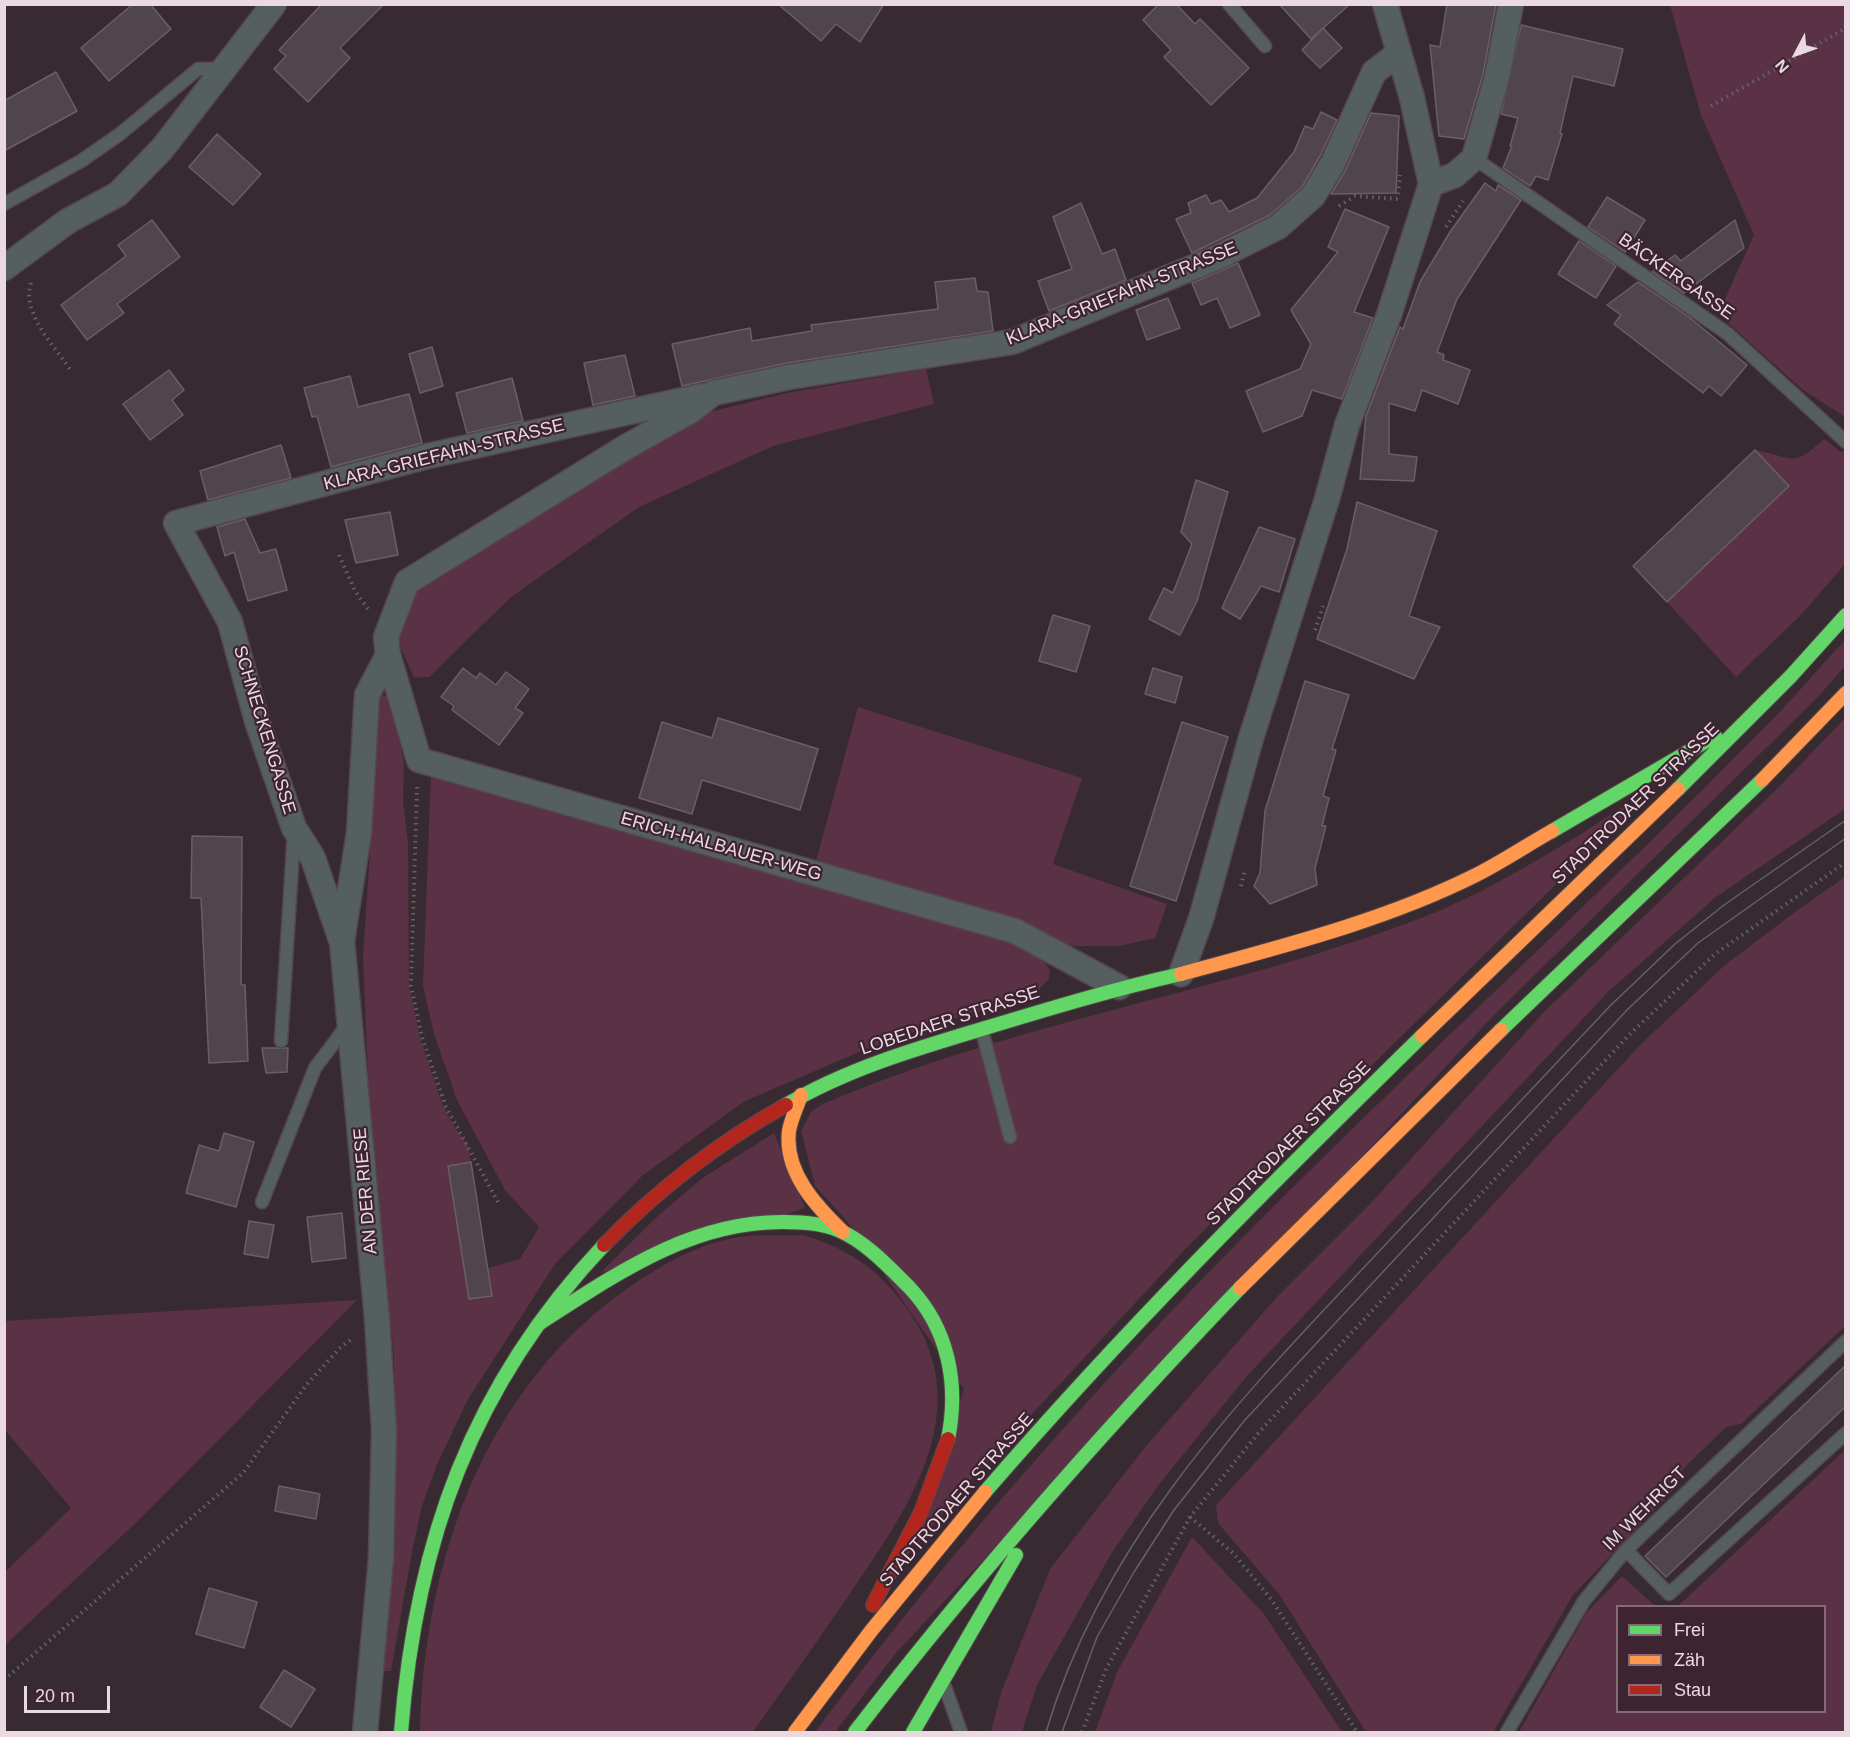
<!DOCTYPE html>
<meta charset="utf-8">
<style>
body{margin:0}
#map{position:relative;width:1850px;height:1737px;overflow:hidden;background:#382a31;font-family:Arial,sans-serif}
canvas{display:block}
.frame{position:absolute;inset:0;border:6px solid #ead9e1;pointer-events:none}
.legend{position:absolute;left:1616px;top:1605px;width:210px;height:108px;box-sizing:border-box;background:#3e2431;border:2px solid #836c77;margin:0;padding:8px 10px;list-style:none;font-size:18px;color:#ead9e1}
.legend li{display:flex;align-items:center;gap:12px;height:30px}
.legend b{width:30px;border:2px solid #836c77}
.north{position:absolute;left:1766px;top:24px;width:60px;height:60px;-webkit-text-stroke:4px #3e2431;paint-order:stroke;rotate:229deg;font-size:16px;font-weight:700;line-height:24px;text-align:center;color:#ead9e1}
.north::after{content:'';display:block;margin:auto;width:21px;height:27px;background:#ead9e1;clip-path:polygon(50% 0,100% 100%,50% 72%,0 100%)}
.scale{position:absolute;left:24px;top:1686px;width:86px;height:27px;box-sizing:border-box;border:3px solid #ead9e1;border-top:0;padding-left:8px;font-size:18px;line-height:21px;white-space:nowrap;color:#ead9e1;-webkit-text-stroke:4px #3e2431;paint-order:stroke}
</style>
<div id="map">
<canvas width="1850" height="1737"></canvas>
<div class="frame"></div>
<ul class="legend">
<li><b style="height:8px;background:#63d668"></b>Frei</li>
<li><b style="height:8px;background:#ff974d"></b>Zäh</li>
<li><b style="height:8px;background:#b3261e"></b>Stau</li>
</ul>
<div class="north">N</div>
<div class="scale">20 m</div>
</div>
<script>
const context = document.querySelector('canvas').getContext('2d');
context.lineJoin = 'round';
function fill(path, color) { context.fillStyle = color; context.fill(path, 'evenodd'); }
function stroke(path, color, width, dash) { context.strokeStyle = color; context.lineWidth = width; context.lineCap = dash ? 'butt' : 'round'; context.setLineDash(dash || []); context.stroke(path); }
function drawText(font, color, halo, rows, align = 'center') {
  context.font = font + ' Arial,sans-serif'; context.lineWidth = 4.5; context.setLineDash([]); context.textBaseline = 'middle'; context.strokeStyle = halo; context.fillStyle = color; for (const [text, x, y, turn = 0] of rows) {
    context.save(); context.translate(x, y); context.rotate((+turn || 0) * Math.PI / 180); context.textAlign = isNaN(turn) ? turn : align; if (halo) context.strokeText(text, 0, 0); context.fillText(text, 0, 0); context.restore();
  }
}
const green = new Path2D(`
 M1670 5H1845V417L1803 390 1718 314 1754 235 1701 115Z
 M926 369 934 404 773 446 639 507 511 597 429 677 414 678 401 648 395 625 413 592 701 414 787 393Z
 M1824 439 1841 452 1845 451V564L1801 615 1736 677 1667 602 1789 486 1755 450C1794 457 1791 469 1824 439Z
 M1845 640V666L1817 698 1496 1013 895 1654 835 1732H815C958 1540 1117 1362 1287 1193 1444 1037 1608 887 1763 729 1792 700 1818 669 1845 640Z
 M383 695 389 697 392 703 404 763 403 801 408 842 409 986 420 1038 443 1106 455 1128 468 1145 471 1162 448 1166 470 1299 492 1296 488 1268 520 1259 539 1227 505 1190 457 1100 434 1034 423 986 431 773 1031 946 1041 954 1050 971 1049 979 1035 994 1019 1002 961 1016 866 1049 743 1102 642 1176 555 1264 467 1401 436 1467 422 1506 412 1552 391 1671H383L390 1595 395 1433 394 1360 368 1078 363 956 380 699Z
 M858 707 1082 778 1053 864 1167 904 1155 938 1119 946H1071L1019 924 816 861Z
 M1845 718V809L1716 897 1609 991 1246 1377 1157 1487 1111 1554 1037 1685 1022 1732H991L1001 1693 1050 1569 1146 1446 1277 1297 1371 1203 1544 1012 1781 785Z
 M1648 794 1191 1243 965 1486 914 1549 964 1389 847 1221 815 1186 801 1131 811 1112 821 1105C1014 1021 1225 993 1421 918 1477 897 1527 866 1578 836 1599 823 1625 803 1648 794Z
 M1845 877V1326L1741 1424 1726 1427 1682 1470 1677 1486 1573 1595 1493 1732H1366L1279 1594 1218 1523 1216 1505 1640 1045 1725 965 1795 912Z
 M774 1133 805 1208 600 1273 660 1214 704 1177Z
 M803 1235C852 1250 881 1271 910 1313 979 1414 904 1514 847 1598 816 1643 784 1688 753 1732H420C424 1565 481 1395 621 1293 653 1270 694 1245 734 1238 756 1234 781 1236 803 1235Z
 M357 1300 141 1518 5 1645V1572L71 1508 5 1430V1321Z
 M1845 1450V1732H1519L1587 1612 1622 1576 1655 1606H1618V1712H1824V1606H1678Z
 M1192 1537 1264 1614 1342 1732H1095L1117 1672Z`);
const building = new Path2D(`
 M133 4H150L171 29 109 81 81 48Z
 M322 4H384L340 48 350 58 308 102 274 69 286 56 279 50Z
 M778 4H884L860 42 836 24 821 41Z
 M1159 4H1176L1195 24 1200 19 1249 68 1211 105 1164 57 1171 50 1143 20Z
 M1279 4H1350L1311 39Z
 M1447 4H1496L1483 74 1464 139 1439 136 1430 45 1440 47Z
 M1521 25 1623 49 1614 86 1573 76 1560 133 1562 134 1548 180 1536 176 1530 186 1503 168 1512 146H1510L1518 118 1501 114Z
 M1323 28 1342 48 1320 68 1302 50Z
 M56 72 77 111 4 151V101Z
 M1321 112 1337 120 1320 156 1302 187 1270 215 1192 253 1176 219 1191 213 1188 203 1206 195 1211 204 1221 200 1229 212 1257 198 1294 152 1305 126 1313 129Z
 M1371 113 1399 116 1396 193 1331 194 1346 169Z
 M217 134 261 174 233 205 189 167Z
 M1485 183 1496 191 1498 185 1521 200 1457 299 1437 352 1444 355 1443 360 1470 370 1458 404 1422 390 1415 411 1389 403V454L1417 457 1414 481 1360 479 1366 416 1400 327 1403 329 1420 282 1450 232Z
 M1607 197 1645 220 1625 252 1588 227Z
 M1081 203 1102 254 1115 249 1126 280 1049 311 1038 281 1072 269 1053 217Z
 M1345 209 1389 227 1354 312 1373 318 1342 399 1312 390 1302 416 1263 432 1246 391 1300 369 1311 344 1291 310 1338 252 1328 247Z
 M152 220 180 257 117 304 124 313 87 340 61 305 126 256 118 245Z
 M1735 220 1744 248 1684 293 1652 272 1675 255 1681 261Z
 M1579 241 1616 266 1596 298 1558 274Z
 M1238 263 1260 315 1230 328 1217 298 1201 305 1192 283Z
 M975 278 977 291 988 292 993 331 787 363 682 386 672 344 750 328 752 341 812 331 811 325 938 309 935 282Z
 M1638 282 1689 317 1747 365 1721 396 1709 386 1703 393 1614 324 1621 315 1607 305Z
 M1168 298 1180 328 1147 340 1136 310Z
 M432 347 443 386 420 393 409 354Z
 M625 355 635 396 593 405 584 363Z
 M169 370 184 390 172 400 183 415 150 440 123 404Z
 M350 376 358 407 409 394 422 443 331 467 317 416 312 417 304 388Z
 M512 378 523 421 467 433 456 393Z
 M281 445 291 478 208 500 200 471Z
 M1755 450 1789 486 1667 602 1633 566Z
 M1196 480 1228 492 1197 601 1180 635 1149 619 1164 588 1173 593 1192 544 1181 532Z
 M1357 502 1437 531 1409 616 1440 627 1414 679 1317 639 1347 549Z
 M390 512 398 555 356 563 345 520Z
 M245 519 260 553 276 549 287 590 248 601 234 552 225 556 217 527Z
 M1259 527 1295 539 1279 592 1261 586 1240 619 1222 608Z
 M1053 615 1090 626 1076 672 1039 661Z
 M463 668 476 678 480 673 496 685 506 672 529 689 515 708 523 713 499 745 452 710 454 706 441 697Z
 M1153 668 1182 677 1175 703 1145 694Z
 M1305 681 1349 695 1332 749 1336 750 1323 796 1329 798 1322 826H1326L1315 868 1317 885 1270 904 1254 886 1260 873 1265 811Z
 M718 718 818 749 800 810 702 780 692 814 639 798 662 722 712 738Z
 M1182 722 1228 737 1176 901 1130 886Z
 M192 836 242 837 241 985H245L248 1061 209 1063 201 898H191Z
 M262 1048H288L287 1072 266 1073Z
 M224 1133 254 1142 236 1207 186 1193 199 1145 219 1151Z
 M471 1162 492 1296 469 1299 448 1166Z
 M342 1213 346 1258 312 1262 307 1217Z
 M249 1221 274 1225 268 1258 244 1254Z
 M1845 1366V1407L1666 1577 1645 1556Z
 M279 1486 320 1494 316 1519 275 1511Z
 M209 1588 257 1602 244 1648 196 1634Z
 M284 1670 315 1689 291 1727 260 1707Z`);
const path = new Path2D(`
 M1711 106 1846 28
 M1398 194 1400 175
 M1339 206 1355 196 1398 199
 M1446 227 1463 201
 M31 283C21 314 55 346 71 371
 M339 555 355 591 368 609
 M1315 630 1323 606
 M417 787 411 986 422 1037 446 1107 498 1202
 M1241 886 1245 869
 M1190 1517 1234 1554 1271 1599 1357 1732
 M4 1680 243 1473 307 1384 340 1348 353 1338
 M1082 1732 1107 1667 1190 1517 1261 1430 1629 1035 1715 954 1846 862`);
const lane = new Path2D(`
 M1229 4 1265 46
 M1474 158 1728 334 1846 442
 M4 204 81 161 120 134 198 69H224
 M982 1031 1010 1137
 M281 1041 294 832
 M262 1202 315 1068 348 1024
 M1626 1550 1669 1594 1846 1433
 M945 1687 961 1732
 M1507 1732 1584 1601 1626 1550 1846 1341`);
const street = new Path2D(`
 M1385 4 1412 98 1431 184
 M1431 184 1455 175 1474 158 1497 77 1511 4
 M4 268 68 221 118 194 162 149 274 4
 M340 937 313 858 294 828 257 721 230 622 176 523 428 456 702 396
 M1181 974 1201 919 1251 738 1327 499 1347 425 1389 315 1431 184
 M1119 987 1015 931 419 760 388 655 386 637 407 582 626 447 692 410 713 393 789 377 1012 342 1216 258 1278 227 1313 196 1333 163 1374 72 1399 53
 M365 1732 381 1559 384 1430 377 1319 342 941 359 833 367 695 388 655`);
const fast = new Path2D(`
 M1678 789 1791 676 1846 615
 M1552 831 1715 736
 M1501 1030 1762 780
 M786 1105C847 1069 915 1049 982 1029 1048 1009 1114 989 1181 974
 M540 1323C616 1274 691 1221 784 1222 802 1222 822 1223 838 1230 865 1241 889 1267 909 1287 949 1329 959 1385 948 1439
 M985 1492C1123 1332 1272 1183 1422 1036
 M401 1732C416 1542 471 1386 604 1245
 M855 1732C975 1576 1104 1430 1240 1288
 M913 1732 1016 1555`);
const slow = new Path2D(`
 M1762 780 1846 693
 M1181 974C1280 947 1384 921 1476 875 1502 862 1527 845 1552 831
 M1422 1036 1678 789
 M801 1095C797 1107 791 1119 789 1131 784 1172 816 1206 843 1232
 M1240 1288 1501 1030
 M795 1732 871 1631 985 1492`);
const jam = new Path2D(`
 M604 1245C658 1189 718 1143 786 1105
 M873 1605 921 1512 948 1439`);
const tram = new Path2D(`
 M1046 1732C1103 1540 1236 1403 1370 1261 1450 1176 1530 1091 1610 1006L1675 944 1724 905 1846 820
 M1062 1732 1097 1637 1134 1572 1174 1510 1244 1421 1627 1010 1698 943 1846 838`);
const streetNames = [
 ["BÄCKERGASSE",1676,277,35],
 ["KLARA-GRIEFAHN-STRASSE",1122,294,-22],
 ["KLARA-GRIEFAHN-STRASSE",444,455,-14],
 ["SCHNECKENGASSE",264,730,73],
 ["STADTRODAER STRASSE",1636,804,-44],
 ["ERICH-HALBAUER-WEG",721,847,16],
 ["LOBEDAER STRASSE",950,1021,-18],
 ["STADTRODAER STRASSE",1289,1144,-45],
 ["AN DER RIESE",366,1191,-95],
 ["STADTRODAER STRASSE",957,1500,-49],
 ["IM WEHRIGT",1645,1509,-45]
];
fill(green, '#5b3146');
fill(building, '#50454b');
stroke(building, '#6b5f65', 1.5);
stroke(lane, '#54474d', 15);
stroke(street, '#54474d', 27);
stroke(fast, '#54474d', 16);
stroke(slow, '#54474d', 16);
stroke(jam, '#54474d', 16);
stroke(path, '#626465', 4, [1.5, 4.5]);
stroke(lane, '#565f5f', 12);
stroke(street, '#565f5f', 24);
stroke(fast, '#63d668', 14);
stroke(slow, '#ff974d', 14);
stroke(jam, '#b3261e', 14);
stroke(tram, '#626365', 1.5);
drawText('18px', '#ead9e1', '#3e2431', streetNames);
</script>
